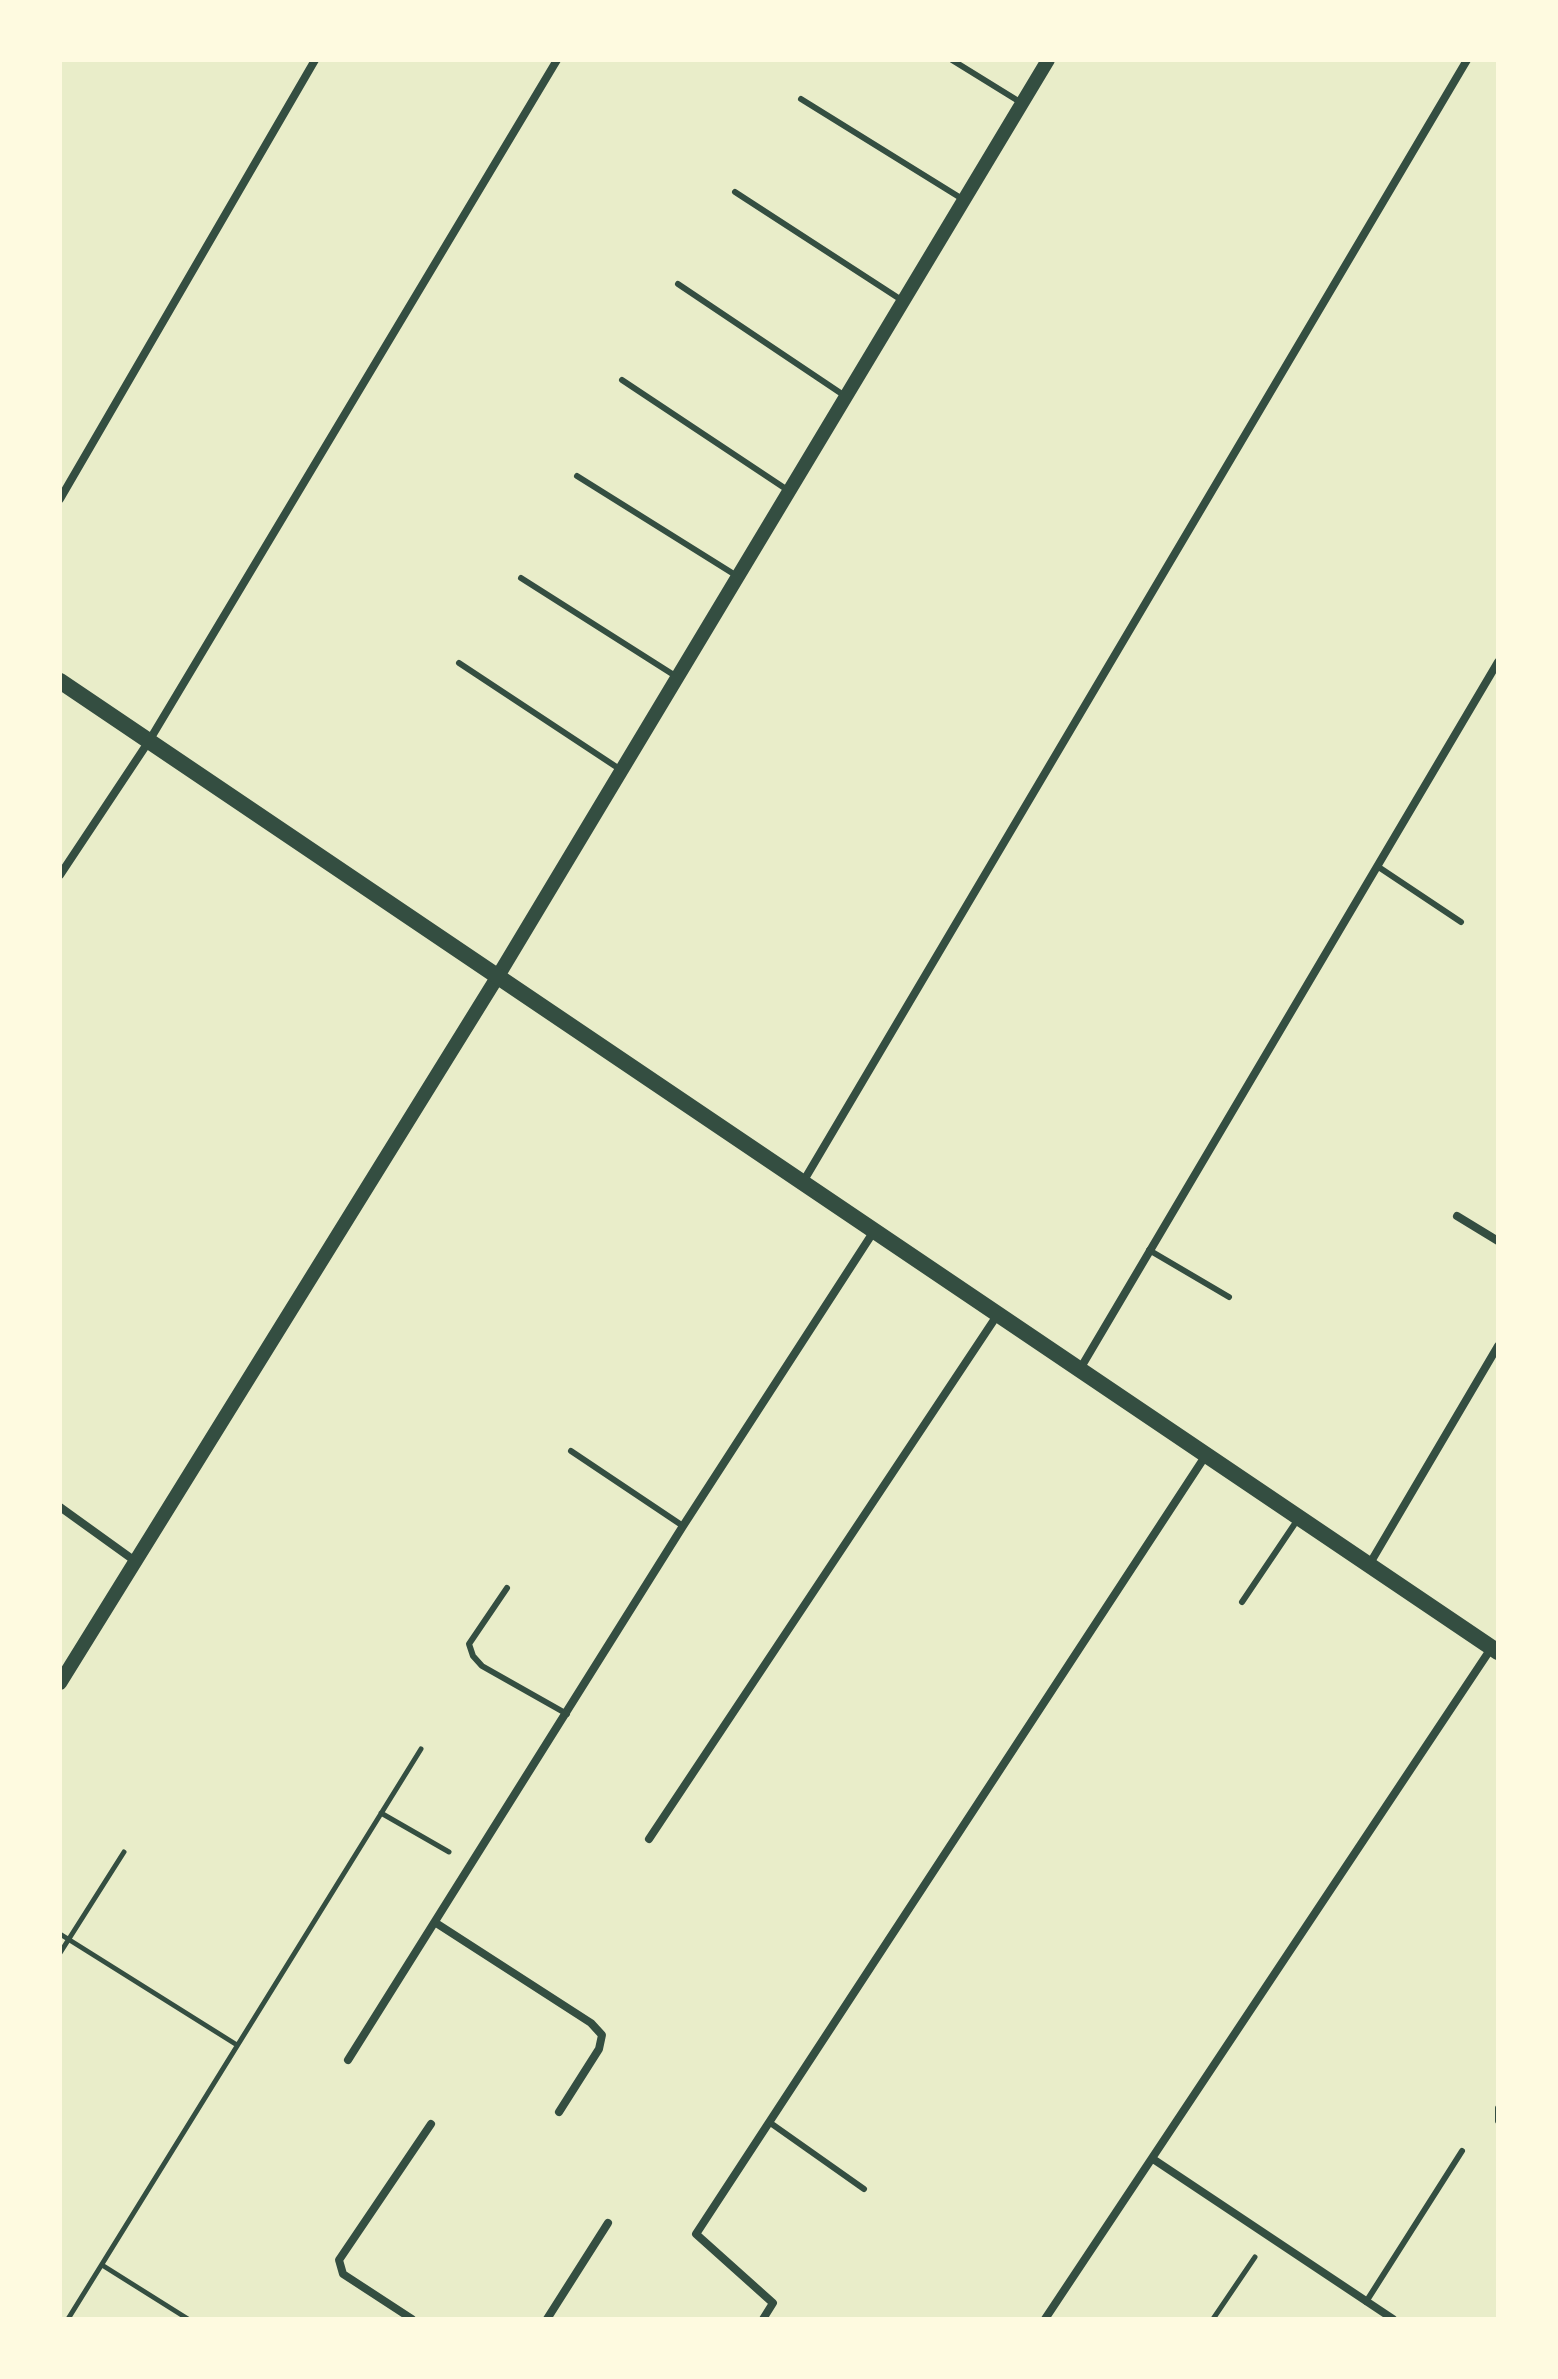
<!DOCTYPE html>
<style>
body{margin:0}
#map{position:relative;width:1558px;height:2379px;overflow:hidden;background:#e9edc9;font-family:"Times New Roman",serif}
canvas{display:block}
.frame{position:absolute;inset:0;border:62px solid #fefae0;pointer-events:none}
</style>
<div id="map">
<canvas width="1558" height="2379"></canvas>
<div class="frame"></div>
</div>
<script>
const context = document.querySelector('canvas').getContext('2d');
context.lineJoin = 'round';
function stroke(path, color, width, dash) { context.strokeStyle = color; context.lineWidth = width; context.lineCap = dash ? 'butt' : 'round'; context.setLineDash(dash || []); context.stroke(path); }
const path = new Path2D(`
 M381 1813 449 1852
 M60 1934 237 2045
 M60 1953 124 1852
 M102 2265 188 2319
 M68 2319 421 1749
 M1213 2319 1255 2257`);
const service = new Path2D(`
 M952 60 1020 102
 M801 99 964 200
 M735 192 903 301
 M678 284 845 396
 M622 380 789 491
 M577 476 737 576
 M521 578 677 677
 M459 663 621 770
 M1377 866 1461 922
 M1149 1250 1229 1297
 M571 1451 683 1526
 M507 1588 469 1644 473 1656 482 1666 567 1714
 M1242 1602 1298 1519
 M1498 2108V2121
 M769 2122 864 2189
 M1366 2302 1462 2151`);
const minor = new Path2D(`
 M60 499 315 60
 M60 875 149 741 557 60
 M803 1182 1467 60
 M1457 1216 1498 1241
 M1080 1369 1498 662
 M60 1507 135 1561
 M1369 1565 1498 1346
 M649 1839 998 1314
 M436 1923 591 2023 602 2035 599 2049 559 2112
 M348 2060 683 1526 874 1231
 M1153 2159 1393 2319
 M412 2319 343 2274 339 2260 431 2124
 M547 2319 608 2223
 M763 2319 773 2303 696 2234 1206 1455
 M1045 2319 1492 1647`);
const tertiary = new Path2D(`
 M60 1683 498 976 1048 60`);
const secondary = new Path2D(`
 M60 681 1498 1652`);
stroke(path, '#344e41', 5);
stroke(service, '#344e41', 6);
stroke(minor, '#344e41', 8);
stroke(tertiary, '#344e41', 14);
stroke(secondary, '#344e41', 16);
</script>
